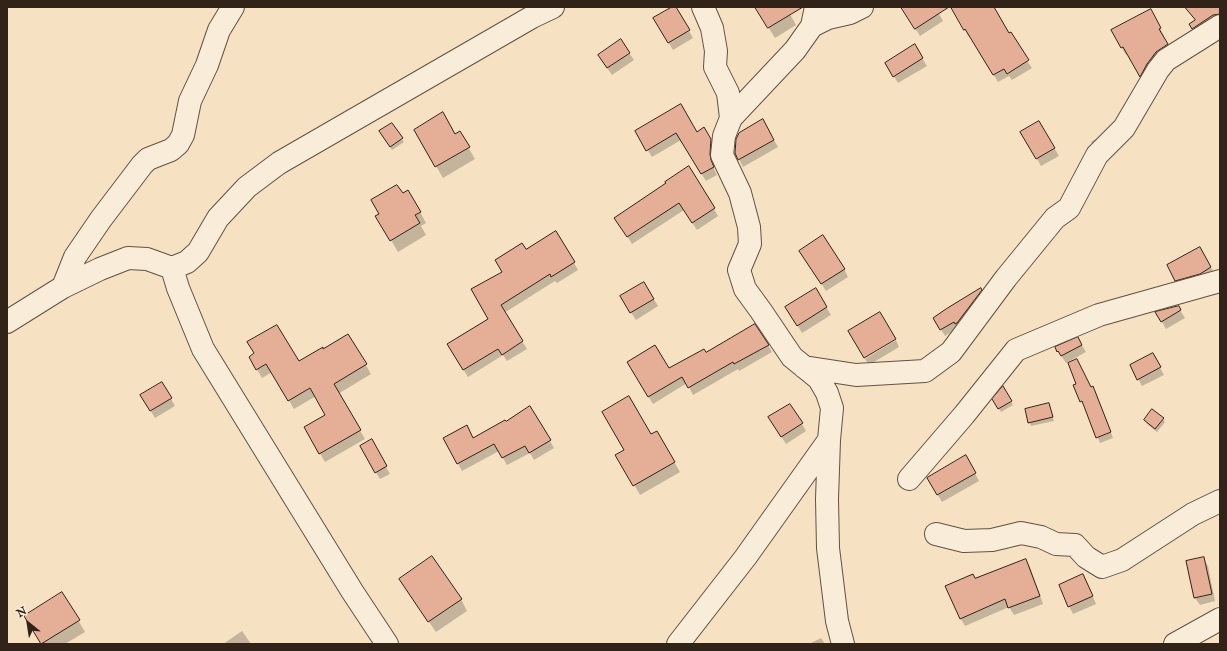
<!DOCTYPE html>
<style>
body{margin:0}
#map{position:relative;width:1227px;height:651px;overflow:hidden;background:#f6e1c3;font-family:"IM FELL English",serif}
canvas{display:block}
.frame{position:absolute;inset:0;border:8px solid #322319;pointer-events:none}
.north{position:absolute;left:8px;top:603px;width:40px;height:40px;-webkit-text-stroke:3px #f9ecd8;paint-order:stroke;rotate:330deg;font-size:11px;font-weight:700;line-height:16px;text-align:center;color:#322319}
.north::after{content:'';display:block;margin:auto;width:14px;height:18px;background:#322319;clip-path:polygon(50% 0,100% 100%,50% 72%,0 100%)}
</style>
<div id="map">
<canvas width="1227" height="651"></canvas>
<div class="frame"></div>
<div class="north">N</div>
</div>
<script>
const context = document.querySelector('canvas').getContext('2d');
context.lineJoin = 'round';
function fill(path, color) { context.fillStyle = color; context.fill(path, 'evenodd'); }
function stroke(path, color, width, dash) { context.strokeStyle = color; context.lineWidth = width; context.lineCap = dash ? 'butt' : 'round'; context.setLineDash(dash || []); context.stroke(path); }
const shadow = new Path2D(`
 M674 7H675L693 38 673 50 654 19Z
 M756 7H786L796 25 775 38Z
 M902 7H935L943 21 920 36Z
 M954 7H992L1008 34 1032 68 1012 80 1009 76 998 82 970 36 969 37 952 8Z
 M1185 7 1220 8V21L1197 35 1190 25 1196 21Z
 M1155 18 1164 36 1163 37 1171 52 1144 83 1128 54 1126 55 1112 31Z
 M629 53 634 60 612 75 603 62Z
 M922 58 927 66 898 83 886 63Z
 M763 121 778 147 743 167 739 159Z
 M1039 122 1059 156 1041 166 1022 132Z
 M391 124 404 142 392 150 380 131Z
 M704 129 715 147 713 162 714 169 717 175 706 181 681 140 652 157 636 131 697 133Z
 M415 130 454 135 459 132 475 159 443 178Z
 M1097 138 1101 144 1096 150 1091 142Z
 M667 184 714 209 718 216 697 230 684 210 632 244 620 225Z
 M402 194 420 212 426 223 421 226 426 235 398 252 377 216Z
 M556 232 578 270 557 283 555 281 504 313 527 349 507 361 503 355 468 377 448 345 490 320 503 272 525 251Z
 M1200 248 1214 273 1180 286 1168 266Z
 M805 258 844 269 848 277 826 291Z
 M644 283 658 306 636 320 621 297Z
 M815 289 831 315 802 333 787 307Z
 M981 290 985 297 958 328 945 336 934 318Z
 M1178 307 1185 318 1166 329 1157 313Z
 M348 335 371 374 338 394 365 439 325 462 305 428 327 415 316 396 294 409 272 372 262 378 250 357 299 362 323 350Z
 M1078 339 1086 352 1066 363 1056 348Z
 M896 340 899 347 869 365 865 359Z
 M768 345 772 352 739 371 738 369 693 395 687 383 653 404 633 370 669 369 705 353Z
 M1157 362 1164 375 1142 386 1138 379Z
 M162 383 175 406 155 418 141 395Z
 M1077 384 1091 388 1093 387 1096 393 1113 438 1100 443 1085 407 1074 386Z
 M1003 388 1013 405 1001 412 994 400Z
 M1049 404 1054 421 1031 426 1026 410Z
 M1163 419 1165 422 1157 432 1147 424 1145 420Z
 M802 424 806 431 786 444 774 425Z
 M657 432 680 472 640 495 617 455Z
 M444 438 550 441 554 448 534 460 530 453 507 465 499 451 462 471Z
 M371 441 390 474 380 479 361 447Z
 M966 457 979 481 942 502 928 478Z
 M1203 558 1208 566 1215 601 1200 605 1195 598Z
 M1026 560 1030 567 1043 604 1014 615 1009 607 965 626 961 619 975 579Z
 M1087 583 1096 604 1073 614 1069 606Z
 M407 590 461 599 467 611 436 632Z
 M62 593 85 632 65 644H42L31 627Z
 M242 631 251 644H223Z
 M821 638 825 644H809Z`);
const building = new Path2D(`
 M672 7H676L690 30 668 43 653 18Z
 M755 7H803L768 28Z
 M901 7H949L915 29Z
 M951 7H994L1009 33 1011 32 1029 60 1007 74 1004 69 993 75 965 29 964 30Z
 M1185 7H1220V14L1213 15 1192 29 1189 24 1195 20Z
 M1151 9 1161 28 1159 29 1168 44 1156 52 1147 64 1140 77 1123 47 1121 48 1111 30Z
 M621 39 630 53 607 68 598 55Z
 M915 44 923 58 893 77 885 63Z
 M681 104 697 132 704 127 711 139 710 154 711 160 714 167 701 174 676 133 646 151 635 131Z
 M443 112 455 134 460 131 470 147 435 167 414 130Z
 M763 119 774 140 738 160 735 153 736 139 739 133Z
 M1039 121 1055 148 1036 159 1020 132Z
 M392 123 403 138 390 147 379 131Z
 M689 166 715 208 692 223 679 203 627 237 614 218 666 183 665 182Z
 M397 185 403 193 408 190 421 212 415 215 420 223 390 241 375 216 379 214 371 200Z
 M556 231 575 262 551 277 550 274 501 305 523 341 502 355 498 349 463 370 447 344 488 319 471 289 502 272 495 260 522 243 526 249Z
 M823 235 845 269 821 284 799 251Z
 M1200 247 1211 267 1200 274 1175 281 1167 265Z
 M644 282 654 299 630 313 620 296Z
 M816 288 827 307 797 326 785 307Z
 M981 288 982 290 957 323 955 324 954 322 940 330 933 318 946 309Z
 M1179 306 1181 310 1161 322 1155 312Z
 M880 312 896 339 864 358 848 331Z
 M755 324 769 345 734 364 733 362 688 388 682 377 648 397 627 362 655 345 669 368 704 349 706 352Z
 M277 325 299 361 323 347V349L348 334 367 364 334 384 361 430 319 454 304 427 325 415 310 388 288 401 266 364 256 370 249 357 254 353 247 342Z
 M1078 337 1082 345 1061 356 1058 351 1057 352 1055 347Z
 M1153 353 1161 367 1137 380 1130 365Z
 M1077 359 1091 387 1093 386 1111 432 1096 438 1082 401 1080 402 1073 385 1076 384 1068 363Z
 M162 382 172 398 150 411 140 395Z
 M1003 386 1012 401 998 409 992 399Z
 M629 396 651 434 657 431 675 462 633 486 615 455 624 450 602 412Z
 M1049 403 1053 417 1028 423 1025 409Z
 M790 404 803 423 781 437 768 417Z
 M530 406 551 440 529 453 525 446 502 458 494 444 457 464 443 438 467 425 473 438 505 420 506 421Z
 M1152 409 1164 418 1155 429 1144 420Z
 M372 439 387 466 375 473 360 446Z
 M966 455 976 473 937 495 927 478Z
 M432 556 462 599 428 622 399 579Z
 M1204 557 1212 594 1194 598 1186 561Z
 M1026 559 1040 596 1008 608 1005 599 960 619 945 586 973 574 975 578Z
 M1083 574 1093 596 1068 607 1059 585Z
 M62 592 80 620 41 644 24 616Z`);
const minor = new Path2D(`
 M703 7 712 28 716 51 715 67 728 93 731 118 724 136 722 155 740 193 749 227 750 244 739 270 745 289 761 311 792 357 819 379 827 393 832 408 829 440 827 499 828 548 837 621 843 644
 M812 26 828 18 850 13 862 7
 M731 118 795 50 812 26 816 7
 M172 268 187 262 198 252 218 218 247 187 279 163 532 17 553 7
 M63 287 75 257 101 219 142 165 148 159 171 150 178 144 183 135 190 101 207 65 219 30 233 7
 M7 322 63 287 100 269 128 258 147 259 172 268 178 288 203 349 352 591 387 644
 M804 367 856 375 925 371 951 352 1006 278 1055 218 1069 208 1097 155 1124 128 1158 70 1166 60 1220 26
 M909 479 964 415 1016 350 1099 315 1220 281
 M936 534 964 541 992 540 1021 533 1041 537 1056 544 1075 545 1086 557 1102 567 1122 560 1193 514 1220 501
 M678 644 745 558 829 440
 M1175 644 1220 619`);
fill(shadow, '#0003');
fill(building, '#e5ae97');
stroke(building, '#322319', 1);
stroke(minor, '#635244', 24);
stroke(minor, '#f9ecd8', 22);
</script>
